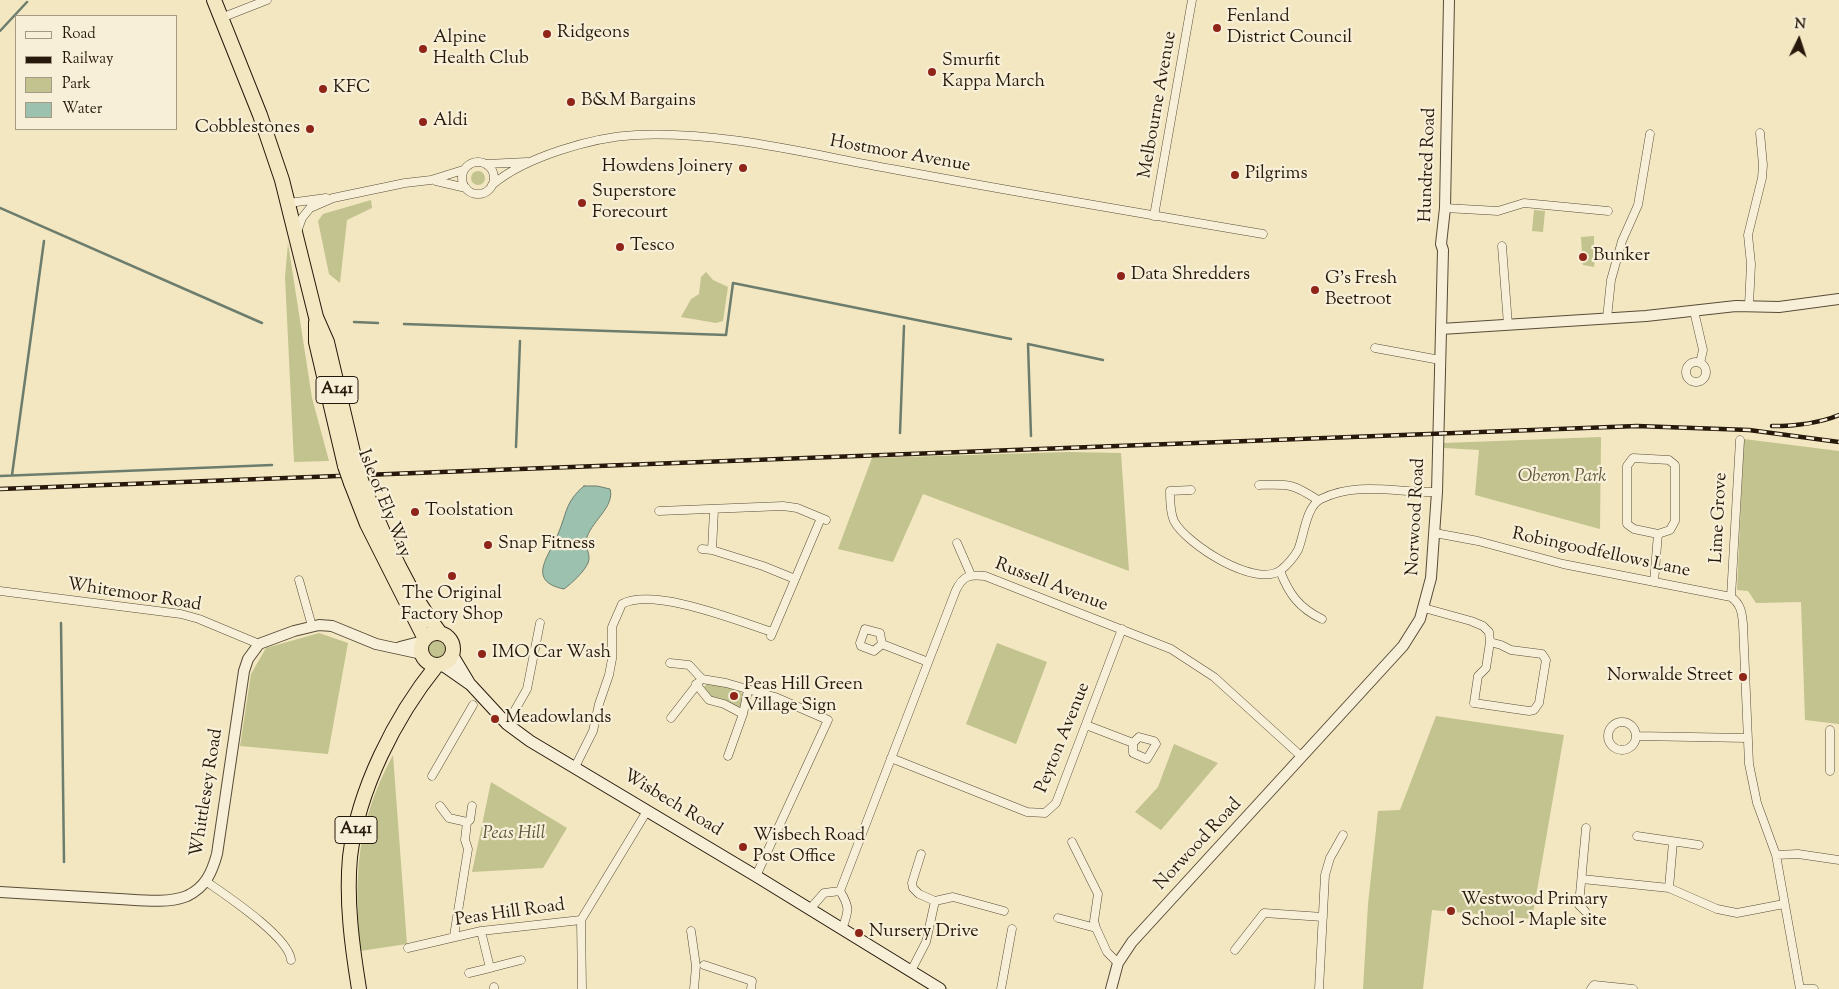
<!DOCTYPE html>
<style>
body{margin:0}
#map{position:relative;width:1839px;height:989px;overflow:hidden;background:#f3e7c1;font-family:"Sorts Mill Goudy",serif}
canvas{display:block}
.legend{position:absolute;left:15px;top:15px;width:162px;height:115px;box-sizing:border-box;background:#f7efd7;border:1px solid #a39985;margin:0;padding:6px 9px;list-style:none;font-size:15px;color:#26180b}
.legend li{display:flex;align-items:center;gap:10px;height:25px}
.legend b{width:25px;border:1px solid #a39985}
.north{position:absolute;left:1774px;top:15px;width:50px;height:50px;-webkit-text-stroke:4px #f7efd7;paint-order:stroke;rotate:4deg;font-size:14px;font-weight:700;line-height:20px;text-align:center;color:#26180b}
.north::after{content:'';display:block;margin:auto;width:18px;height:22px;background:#26180b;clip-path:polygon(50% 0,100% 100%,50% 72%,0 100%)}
</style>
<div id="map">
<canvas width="1839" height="989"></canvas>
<ul class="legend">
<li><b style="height:6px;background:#f7efd7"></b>Road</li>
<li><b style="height:6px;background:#26180b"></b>Railway</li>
<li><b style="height:14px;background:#c2c38e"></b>Park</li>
<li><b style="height:14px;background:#9cc1ae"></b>Water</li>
</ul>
<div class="north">N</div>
</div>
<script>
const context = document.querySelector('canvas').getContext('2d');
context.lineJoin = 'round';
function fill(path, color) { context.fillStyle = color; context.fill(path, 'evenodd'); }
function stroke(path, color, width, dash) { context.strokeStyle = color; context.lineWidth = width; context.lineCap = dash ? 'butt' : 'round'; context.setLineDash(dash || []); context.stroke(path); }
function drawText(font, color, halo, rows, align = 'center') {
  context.font = font + ' "Sorts Mill Goudy",serif'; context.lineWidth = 4.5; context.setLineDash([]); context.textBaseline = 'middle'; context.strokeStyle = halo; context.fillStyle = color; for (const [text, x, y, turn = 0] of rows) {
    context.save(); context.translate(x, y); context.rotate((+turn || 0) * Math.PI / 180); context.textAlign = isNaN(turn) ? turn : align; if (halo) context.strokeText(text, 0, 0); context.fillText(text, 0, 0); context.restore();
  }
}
const green = new Path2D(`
 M471 178a7 7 0 1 1 14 0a7 7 0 1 1-14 0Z
 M371 200 372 208 347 220 340 283 329 274 318 221 323 214Z
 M1534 210 1545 211 1543 232 1532 231Z
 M1594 236V253L1598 254V259H1595L1594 267 1583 265 1582 261 1585 260 1584 254H1582L1581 237Z
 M288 243 312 398 329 461 294 462 285 277Z
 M706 272 713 280 728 287 723 321 716 323 681 317 691 299 699 294 701 277Z
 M1601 437 1600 529 1475 495 1479 450 1444 448V443Z
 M1744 439 1839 451V724L1805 720 1801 602 1756 603 1748 591 1737 590Z
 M1068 452 1121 453 1129 571 923 494 893 562 838 549 872 458Z
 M319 633 348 643 328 754 240 746 251 674 266 648Z
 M427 649a9 9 0 1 1 18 0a9 9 0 1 1-18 0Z
 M997 643 1047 662 1016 744 966 724Z
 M708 683C719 683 738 686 743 695L740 709 711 697 704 687Z
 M1436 716 1564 735 1532 919 1432 910 1423 989H1363L1368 904 1378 811 1400 810Z
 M1174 744 1218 763 1161 830 1135 812 1158 787Z
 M393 755 407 944 360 951C354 875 356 824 393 755Z
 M491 782 567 828 543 868 472 872Z`);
const water = new Path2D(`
 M584 486H597L610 489C615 506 593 520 587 537 583 546 592 554 588 563 584 572 572 583 564 589 525 581 550 555 558 534 567 513 565 502 584 486Z`);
const stream = new Path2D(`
 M0 31 27 2
 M0 208 262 323
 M354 322 378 323
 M404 324 726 335 733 283 1011 339
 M900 433 904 326
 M1031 436 1028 344 1103 360
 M516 447 520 341
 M12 475 44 241
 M0 476 272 465
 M61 623 64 862`);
const minor = new Path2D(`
 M221 18 267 0
 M462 178a16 16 0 1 1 32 0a16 16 0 1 1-32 0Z
 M487 164 527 162
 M436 181 466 188
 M492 185C525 157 593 137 636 135 722 131 808 154 892 169 1015 192 1139 213 1263 234
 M289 203 326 198
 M1445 208 1498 211 1524 203 1608 211
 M1154 216 1192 0
 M297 232 302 218 310 208 333 198 405 183 431 180 463 170
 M1502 246 1508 325
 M1749 305 1751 264 1748 235 1762 178 1763 165 1760 133
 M1694 311 1703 350 1700 363
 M1607 318 1611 280 1622 241 1638 205 1650 134
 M1375 348 1440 360
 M1686 372a10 10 0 1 1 20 0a10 10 0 1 1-20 0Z
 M1259 485C1289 484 1292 483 1318 500
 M1191 490 1170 491C1170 501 1170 512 1174 521 1186 544 1256 589 1281 570 1287 565 1294 557 1298 550 1304 536 1306 506 1321 499 1357 481 1397 493 1437 492
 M659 511 783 506 797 508 826 520
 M1435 533 1478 541 1563 564 1731 597C1741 604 1742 613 1743 624L1749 764 1757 803 1776 855 1800 989
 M957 543 971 575
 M702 549 712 550 763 566 795 579
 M712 550 714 510
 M1280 571C1289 594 1299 608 1322 619
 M299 580 312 626
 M1654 582 1658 534 1634 529 1627 524V466L1633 458 1669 460 1675 465V521L1670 530 1658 534
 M0 591 181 614 199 619 259 644
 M1731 597 1740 440
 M1424 608 1471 621 1483 626 1489 632 1490 642 1486 668 1478 676 1474 703 1529 711 1534 710 1539 703 1546 660 1542 654 1511 650 1501 645 1490 642
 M771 636 821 518
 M882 644 874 651 861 646 860 643 865 629 880 633 882 644 928 662
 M670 663 689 665 702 679 726 683 775 697 828 720 756 876
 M696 684 709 700 724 704 743 714
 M671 718 699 682
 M1608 736a14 14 0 1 1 28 0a14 14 0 1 1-28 0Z
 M507 724 527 689 540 623
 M1086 725 1133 743 1139 737 1154 741 1156 744 1147 759 1133 753V743
 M1636 736 1747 738
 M728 756 743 714 748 690
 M891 758 1027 812 1045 813 1056 803 1122 629
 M575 767 593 731 599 704 609 675 612 659V627L622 604C654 587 738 621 772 632
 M1830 771V730
 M432 776 473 705
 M440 806 449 818 467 822 470 820 472 806
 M1637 836 1699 845
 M1072 842 1098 894 1094 921 1096 928
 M921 854 912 883 913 888 919 894 935 901 953 897 1004 911
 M1776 855 1798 854 1839 860
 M1582 879 1669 888 1717 909 1737 913 1784 904
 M207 882C227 896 289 937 291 960
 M1669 888 1673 842
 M840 891 956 590C963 576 969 574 985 576L1171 649 1214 677 1302 757
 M810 909 824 893 840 891C850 907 849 911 842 929
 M1585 911 1579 905 1586 828
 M1058 918 1096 928 1107 952 1118 963
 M581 920 582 989
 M481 931 490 968 521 960
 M691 931 696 966 694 989
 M454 936 468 849 465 840 467 822
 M408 948 481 931 581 920 647 811
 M1235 950 1264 913 1323 917
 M704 965 752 981 751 989
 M911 971 926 942 935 901
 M469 973 490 968
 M494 987V989
 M1001 989 1012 929
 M1319 989 1325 875 1330 858 1343 835
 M1591 989 1594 985 1633 989
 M1803 989H1814`);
const tertiary = new Path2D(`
 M1441 329 1646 316 1736 306 1779 307 1839 299
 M400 647 423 641
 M0 892C40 894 79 897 119 899 140 900 167 904 187 896 206 887 212 872 217 854L244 671 248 659 259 644 294 631 319 625 332 626 376 644 422 654
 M1111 989 1118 963 1132 942 1403 646 1420 619 1431 578 1437 492 1443 250 1441 244 1445 208 1449 0`);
const secondary = new Path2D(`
 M452 654 470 684
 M441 664 471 685 507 724 530 741 756 876 940 989`);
const trunk = new Path2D(`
 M214 0 260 115 282 180 316 317 327 342 356 465
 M316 322V342L345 466
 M351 483 367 524 425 639
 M362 483C384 535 405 588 440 633
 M421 649a16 16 0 1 1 32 0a16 16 0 1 1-32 0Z
 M359 989C352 946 346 901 350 857 358 790 395 717 437 665`);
const rail = new Path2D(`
 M1772 426C1796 426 1817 424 1839 415
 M0 489 1637 426 1749 430 1839 442`);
const trunkBridge = new Path2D(`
 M356 465 362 483
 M345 466 351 483`);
const markers = [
 [1217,28,5,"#8f2418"],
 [547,34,5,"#8f2418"],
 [423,49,5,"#8f2418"],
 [932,72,5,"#8f2418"],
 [323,89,5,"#8f2418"],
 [571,102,5,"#8f2418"],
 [423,122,5,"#8f2418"],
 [310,129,5,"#8f2418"],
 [743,168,5,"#8f2418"],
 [1235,175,5,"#8f2418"],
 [582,203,5,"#8f2418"],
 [620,247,5,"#8f2418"],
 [1583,257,5,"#8f2418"],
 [1121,276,5,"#8f2418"],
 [1315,290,5,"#8f2418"],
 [415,512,5,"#8f2418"],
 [488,545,5,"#8f2418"],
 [452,576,5,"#8f2418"],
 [482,654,5,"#8f2418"],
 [1743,677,5,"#8f2418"],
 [734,696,5,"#8f2418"],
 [495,719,5,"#8f2418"],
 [743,847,5,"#8f2418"],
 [1451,911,5,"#8f2418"],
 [859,933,5,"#8f2418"]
];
const shields = [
 [337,390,42],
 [356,830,42]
];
const shieldNames = [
 ["A141",337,390],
 ["A141",356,830]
];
const poiNames = [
 ["Fenland",1227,18],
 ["District Council",1227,39],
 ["Ridgeons",557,34],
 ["Alpine",433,39],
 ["Health Club",433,60],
 ["Smurfit",942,62],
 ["Kappa March",942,83],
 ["KFC",333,89],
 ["B&M Bargains",581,102],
 ["Aldi",433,122],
 ["Cobblestones",300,129,"right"],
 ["Howdens Joinery",733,168,"right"],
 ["Pilgrims",1245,175],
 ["Superstore",592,193],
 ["Forecourt",592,214],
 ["Tesco",630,247],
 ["Bunker",1593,257],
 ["Data Shredders",1131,276],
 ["G's Fresh",1325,280],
 ["Beetroot",1325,301],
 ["Toolstation",425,512],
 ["Snap Fitness",498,545],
 ["The Original",452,595,"center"],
 ["Factory Shop",452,616,"center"],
 ["IMO Car Wash",492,654],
 ["Norwalde Street",1733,677,"right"],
 ["Peas Hill Green",744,686],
 ["Village Sign",744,707],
 ["Meadowlands",505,719],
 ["Wisbech Road",753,837],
 ["Post Office",753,858],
 ["Westwood Primary",1461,901],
 ["School - Maple site",1461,922],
 ["Nursery Drive",869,933]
];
const streetNames = [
 ["Melbourne Avenue",1159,105,-80],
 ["Hostmoor Avenue",900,155,10],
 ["Hundred Road",1429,165,-88],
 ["Isle of Ely Way",383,504,68],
 ["Norwood Road",1417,517,-87],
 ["Lime Grove",1720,518,-87],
 ["Robingoodfellows Lane",1601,554,12],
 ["Russell Avenue",1051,586,21],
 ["Whitemoor Road",134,596,9],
 ["Peyton Avenue",1064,738,-68],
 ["Whittlesey Road",208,793,-81],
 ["Wisbech Road",672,804,31],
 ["Norwood Road",1199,845,-47],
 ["Peas Hill Road",510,914,-8]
];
const parkNames = [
 ["Oberon Park",1562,478],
 ["Peas Hill",514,835]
];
fill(green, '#c2c38e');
fill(water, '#9cc1ae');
stroke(water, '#6d7d6d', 1);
stroke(stream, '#6d7d6d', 2.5);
stroke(minor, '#594c38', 9);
stroke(tertiary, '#594c38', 12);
stroke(secondary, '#26180b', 13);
stroke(trunk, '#26180b', 16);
stroke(minor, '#f7efd7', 8);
stroke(tertiary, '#f7efd7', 10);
stroke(secondary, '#f7efd7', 11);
stroke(trunk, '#f3e7c1', 14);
stroke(rail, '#26180b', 4.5);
stroke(rail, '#f7efd7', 2.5, [8]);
stroke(trunkBridge, '#26180b', 16, []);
stroke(trunkBridge, '#f3e7c1', 14);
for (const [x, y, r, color] of markers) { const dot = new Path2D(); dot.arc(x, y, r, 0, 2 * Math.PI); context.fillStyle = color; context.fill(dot); stroke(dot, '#f7efd7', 2); }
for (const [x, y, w] of shields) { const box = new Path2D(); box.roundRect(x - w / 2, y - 13.5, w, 27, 4); context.fillStyle = '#f7efd7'; context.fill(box); stroke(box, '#26180b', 1); }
drawText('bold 16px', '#26180b', null, shieldNames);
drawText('18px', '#26180b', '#f7efd7', poiNames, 'left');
drawText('18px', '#26180b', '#f7efd7', streetNames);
drawText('italic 18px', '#5d5439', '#f7efd7', parkNames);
</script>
